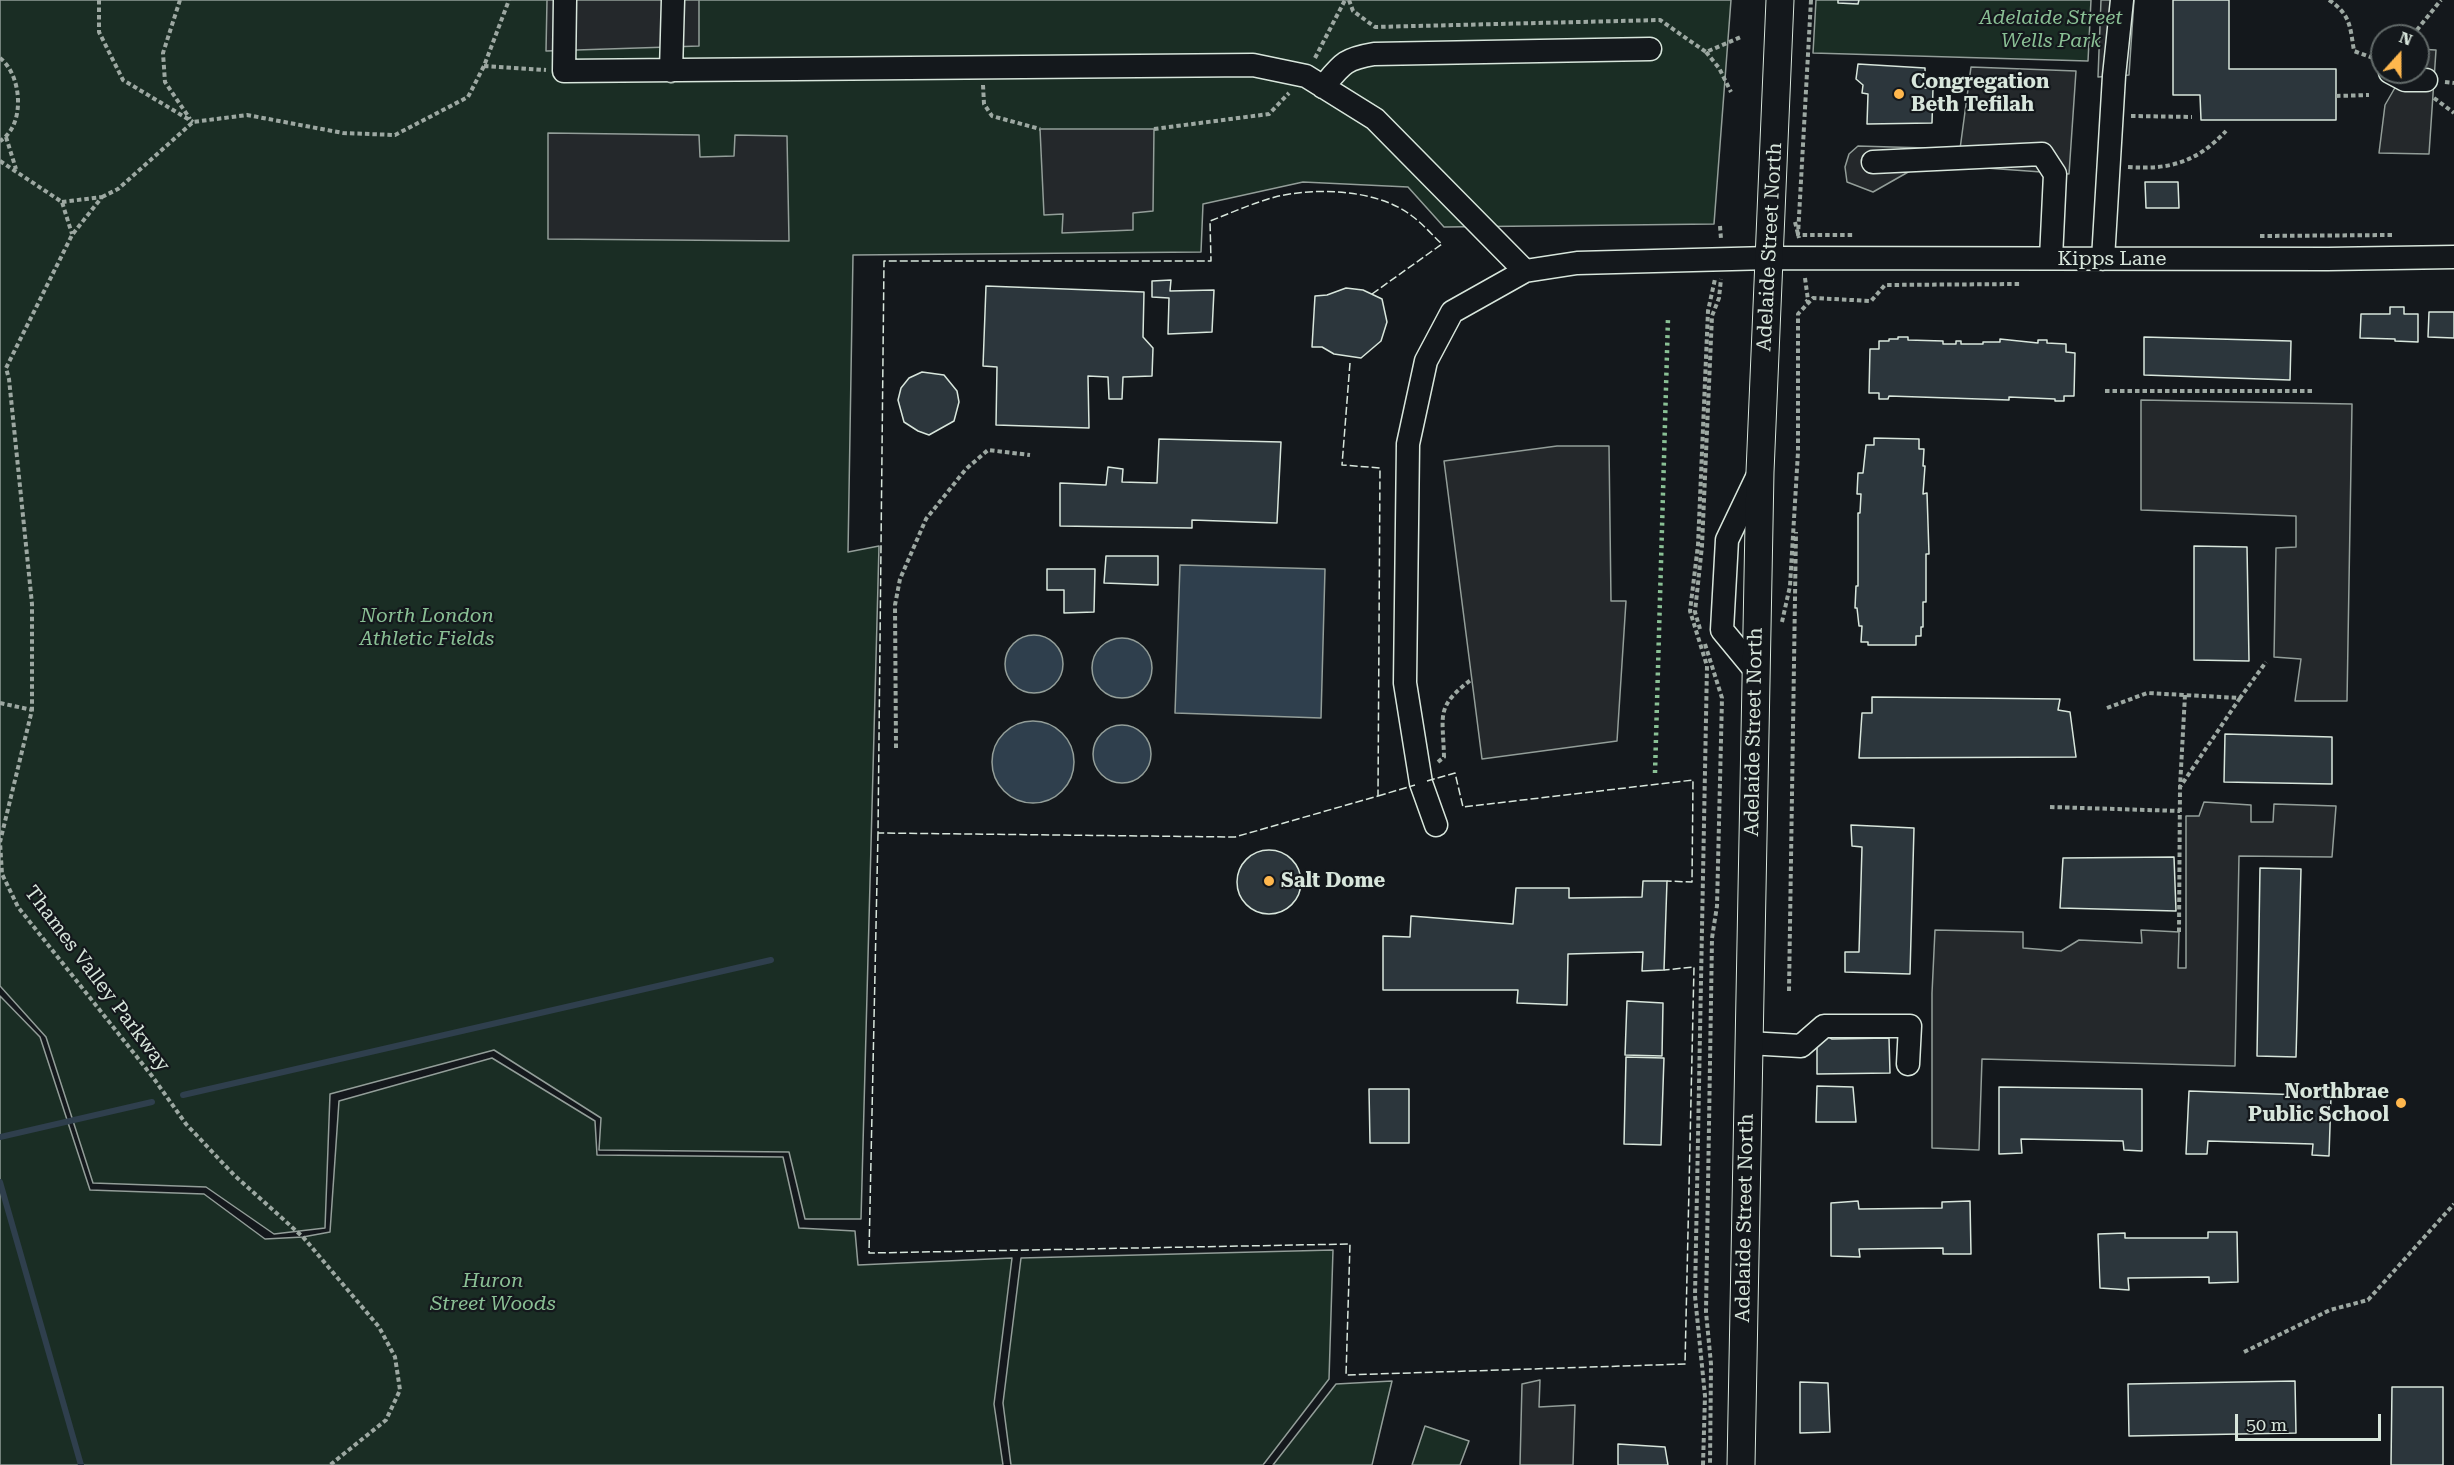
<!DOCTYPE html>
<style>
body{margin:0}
#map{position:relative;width:2454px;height:1465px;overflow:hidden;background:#14181c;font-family:"Roboto Serif",serif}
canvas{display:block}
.north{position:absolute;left:2370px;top:24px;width:60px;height:60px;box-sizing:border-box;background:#14181c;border:2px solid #626a69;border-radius:50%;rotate:21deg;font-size:16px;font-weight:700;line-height:24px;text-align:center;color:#d8e6dc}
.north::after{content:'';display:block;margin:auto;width:21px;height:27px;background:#ffb74d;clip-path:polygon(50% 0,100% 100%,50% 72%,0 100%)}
.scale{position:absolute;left:2235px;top:1414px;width:146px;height:27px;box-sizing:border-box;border:3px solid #d8e6dc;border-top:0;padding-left:8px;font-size:18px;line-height:21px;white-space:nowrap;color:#d8e6dc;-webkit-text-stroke:4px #14181c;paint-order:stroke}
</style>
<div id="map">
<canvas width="2454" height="1465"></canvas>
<div class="north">N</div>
<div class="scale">50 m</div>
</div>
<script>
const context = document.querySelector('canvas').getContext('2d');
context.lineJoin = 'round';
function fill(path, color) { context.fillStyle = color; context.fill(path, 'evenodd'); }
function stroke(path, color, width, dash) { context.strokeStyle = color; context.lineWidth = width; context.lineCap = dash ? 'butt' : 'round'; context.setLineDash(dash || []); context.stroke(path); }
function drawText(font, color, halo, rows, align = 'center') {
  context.font = font + ' "Roboto Serif",serif'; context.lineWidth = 4.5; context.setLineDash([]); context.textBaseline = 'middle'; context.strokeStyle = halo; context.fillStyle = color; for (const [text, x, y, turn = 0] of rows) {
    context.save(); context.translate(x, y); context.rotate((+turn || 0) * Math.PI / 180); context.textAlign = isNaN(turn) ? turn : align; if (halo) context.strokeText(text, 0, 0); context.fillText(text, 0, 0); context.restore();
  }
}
const green = new Path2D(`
 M0 0H1731L1714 224 1444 227 1408 187 1303 182 1203 204 1201 252 853 255 848 552 879 546 861 1219H805L789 1152 599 1150 601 1118 494 1050 330 1094 325 1228 274 1234 206 1187 93 1183 46 1037 0 986Z
 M1816 0H2091L2088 61 1813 53Z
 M0 996 40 1037 90 1190 204 1194 265 1239 303 1237 330 1232 339 1101 492 1058 595 1121 597 1155 783 1157 799 1228 855 1231 858 1265 1012 1258 994 1404 1003 1465H0Z
 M1333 1250 1329 1379 1263 1465H1011L1003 1403 1021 1258Z
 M1392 1381 1372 1465H1273L1336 1384Z
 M1425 1426 1469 1441 1460 1465H1412Z`);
const parking = new Path2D(`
 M547 0H699V46L546 51Z
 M2101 0H2134L2129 75 2098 77Z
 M2418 49 2436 50 2429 154 2379 153 2385 105 2404 72H2418Z
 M1971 67 2076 71 2069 174 1986 168 1910 171 1873 192 1847 182 1845 167 1849 154 1858 146 1960 149Z
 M1040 129H1154L1153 211 1133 213V230L1062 233 1063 214 1044 215Z
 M548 133 699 135 700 157 734 156 735 135 787 136 789 241 548 239Z
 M2141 400 2352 404 2347 701H2295L2301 659 2274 657 2276 548 2296 547V516L2141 510Z
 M1557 446H1609L1611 601H1626L1617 741 1482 759 1444 461Z
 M2204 802 2251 805V822H2273L2274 804 2336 806 2332 857 2239 856 2235 1066 1982 1059 1979 1150 1932 1148V993L1935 930 2023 932V948L2061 951 2079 940 2142 943 2141 930 2179 932 2178 968H2186V816H2199Z
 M1540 1380 1539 1407 1575 1405 1573 1465H1520L1522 1384Z`);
const water = new Path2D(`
 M1180 565 1325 569 1321 718 1175 713Z
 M1005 664a29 29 0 1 1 58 0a29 29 0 1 1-58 0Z
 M1092 668a30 30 0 1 1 60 0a30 30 0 1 1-60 0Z
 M992 762a41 41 0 1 1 82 0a41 41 0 1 1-82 0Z
 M1093 754a29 29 0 1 1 58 0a29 29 0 1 1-58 0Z`);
const stream = new Path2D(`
 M183 1095 771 960
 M0 1137 152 1102
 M0 1182 81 1465`);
const building = new Path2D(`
 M1838 0H1859L1858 4 1838 3Z
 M2173 0H2229V69H2336V120H2201L2200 95H2173Z
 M1858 64 1925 68V88H1933L1932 123 1867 124 1868 94 1862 93 1863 85 1856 79Z
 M2145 182H2178L2179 208H2146Z
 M1171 280 1170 291 1214 290 1212 332 1168 334 1169 298 1152 297V281Z
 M986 286 1144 292 1143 337 1153 348 1152 376 1123 377 1122 399H1109L1108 377 1088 376 1089 428 996 425 997 367 983 366Z
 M1346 288 1363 290 1382 299 1387 322 1381 341 1361 358 1334 354 1322 347H1312L1315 296 1327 295Z
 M2390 307H2404V314H2418V342L2395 341V339L2360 338 2361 314H2390Z
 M2429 312H2454V338L2428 337Z
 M1898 337H1908V340L1943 341V344H1956V341H1961V344H1983V342H2000V339L2038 343V340H2047V343L2066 344V352L2075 353 2074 396H2064V401H2055V399L2009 397V400L1889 396 1888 399H1879V393H1869L1870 349H1879V341H1889V339H1898Z
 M2144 337 2291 341 2290 380 2144 375Z
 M922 372 944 375 957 391 959 402 954 421 929 435 918 431 904 422 898 400 901 388 909 378Z
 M1874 438 1919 439V449H1924L1923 466H1925L1923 494 1927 493 1929 554H1926V602H1923V627H1921V636H1916V645H1868V642H1861L1862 626H1859L1857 608H1855L1856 586H1858V513H1860L1861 494H1857L1858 473H1863L1866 445H1874Z
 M1159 439 1281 442 1277 523 1192 520V528L1060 526V483L1106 485 1108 467 1123 469 1122 482 1157 483Z
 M2194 546 2247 547 2249 661 2194 660Z
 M1106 556H1158V585L1104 583Z
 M1047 569H1095L1094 612 1064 613V590H1047Z
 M1872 697 2060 699 2058 710 2070 712 2076 757 1859 758 1862 713H1872Z
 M2225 734 2332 737V784L2224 782Z
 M1851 825 1914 828 1910 974 1845 972V952H1859L1862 847 1852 846Z
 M1237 882a32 32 0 1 1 64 0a32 32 0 1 1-64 0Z
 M2174 857 2176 911 2060 908 2063 858Z
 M2260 868 2301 869 2296 1057 2257 1056Z
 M1643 881H1667L1664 970 1642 971 1643 952 1568 954 1567 1005 1517 1003 1518 990H1383V936L1410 937 1411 916 1513 924 1516 888H1569V898L1642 897Z
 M1627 1001 1663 1003 1662 1056 1625 1055Z
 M1827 1036 1832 1039 1889 1038 1890 1073 1817 1074V1046Z
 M1626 1057 1664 1058 1661 1145 1624 1144Z
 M1817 1086 1853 1087 1856 1122H1816Z
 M1999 1087 2142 1089V1151L2124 1150 2123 1141 2021 1139 2022 1153 1999 1154Z
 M1369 1089H1409V1143H1370Z
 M2189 1091 2331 1096 2329 1156 2312 1155 2313 1144 2208 1141 2207 1154H2186Z
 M1858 1201 1859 1209 1942 1208V1202L1970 1201 1971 1254H1943V1248L1859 1249 1860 1257 1831 1256V1203Z
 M2208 1232H2237L2238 1282 2209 1283V1277L2128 1278 2129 1290 2100 1288 2098 1234 2125 1233V1238H2208Z
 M2295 1381 2296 1433 2129 1436 2128 1384Z
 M1800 1382 1828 1383 1830 1432 1800 1433Z
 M2392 1387H2443V1465H2391Z
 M1618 1444 1665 1447 1668 1465H1618Z`);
const path = new Path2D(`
 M99 0V32L123 80 193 122
 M180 0 163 53 165 82 190 119
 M1349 0 1353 11 1375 27 1660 20 1706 52 1741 37
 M1811 0 1798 235H1853
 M2329 0C2351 15 2350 27 2354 51L2376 59
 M2412 36 2441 0
 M1706 52 1719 68 1731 92
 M0 58C22 75 26 125 0 141
 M1315 58 1345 0
 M484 66 546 70
 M2445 82 2454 83
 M983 85 984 104 992 116 1040 129
 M2336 96 2369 95
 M2434 98 2454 113
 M2131 116 2192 117
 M1154 129 1269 114 1289 93
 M6 137 16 169
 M0 161 62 202 72 234
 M2128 167C2170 170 2197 162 2226 131
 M102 197 118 189 193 122 247 115 343 133 395 135 468 97 484 66 509 0
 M62 202 102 197 72 235 6 368 9 379 32 604V710L0 842 2 874 18 907 152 1076 186 1124 234 1175 303 1237 379 1327 395 1357 400 1390 386 1420 330 1465
 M1795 222 1799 238
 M1720 226 1721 239
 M2260 236 2393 235
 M1805 278 1808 300 1806 302
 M2105 391H2312
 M1782 622 1790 586 1798 452V314L1813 298 1871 301 1885 285 2021 284
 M1700 629 1695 612 1702 546 1712 316 1719 298 1721 279
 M1705 644 1722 698 1717 906 1712 938 1706 1312 1711 1364 1710 1465
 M2185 695 2180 787 2240 698
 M0 703 32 710
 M2107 708 2147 693 2240 698 2266 662
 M896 748 895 605 900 579 926 519 966 469 988 450 1030 455
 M1438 762 1444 757C1443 714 1435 707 1472 679
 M2050 807 2180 811
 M2179 932 2180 787
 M1789 991 1796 532
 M2244 1352 2330 1310 2368 1300 2454 1204
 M1703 1465 1705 1396 1695 1296 1707 666 1690 611 1698 545 1708 311 1715 279`);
const minor = new Path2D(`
 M565 0 564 71 1253 65 1306 76 1375 119 1525 271
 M671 71 673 0
 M2390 72 2405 80H2426
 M1323 87C1342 64 1344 59 1374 54L1650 49
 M1873 162 2042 154 2055 174 2051 258
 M2103 259 2114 76 2122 0
 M1755 670 1722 630 1727 540 1759 473
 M1436 825 1421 783 1405 683 1408 444 1426 361 1452 312 1525 271 1577 263 1770 258 2328 259 2454 257
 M1748 1043 1801 1046 1824 1026H1910L1908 1064`);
const major = new Path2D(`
 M1741 1465 1760 472 1780 0`);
const hedge = new Path2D(`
 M1655 773 1668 318`);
const fence = new Path2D(`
 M1350 363 1342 465 1380 468 1378 796 1235 837 878 833 884 261H1211L1210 221C1231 213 1253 203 1275 197 1315 187 1378 189 1412 216 1423 224 1432 235 1442 244L1372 294
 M1427 781 1455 773 1463 807 1693 780 1692 882 1667 881
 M1378 796 1415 785
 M878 833 869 1253 1350 1244 1346 1375 1685 1364 1694 967 1664 970`);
const markers = [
 [1899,94,6,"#ffb74d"],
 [1269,881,6,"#ffb74d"],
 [2401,1103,6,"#ffb74d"]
];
const parkNames = [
 ["Adelaide Street",2051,18],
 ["Wells Park",2051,41],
 ["North London",427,616],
 ["Athletic Fields",427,639],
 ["Huron",493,1281],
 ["Street Woods",493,1304]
];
const poiNames = [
 ["Congregation",1911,82],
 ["Beth Tefilah",1911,105],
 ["Salt Dome",1281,881],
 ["Northbrae",2389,1092,"right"],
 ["Public School",2389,1115,"right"]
];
const streetNames = [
 ["Adelaide Street North",1770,247,-87],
 ["Kipps Lane",2112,259],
 ["Adelaide Street North",1754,732,-89],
 ["Thames Valley Parkway",97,979,53],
 ["Adelaide Street North",1745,1218,-89]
];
fill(green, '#1a2d24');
stroke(green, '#939e99', 1.5);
fill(parking, '#24282b');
stroke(parking, '#939e99', 1.5);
fill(water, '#2f3f4d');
stroke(water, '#939e99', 1.5);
stroke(stream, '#2f3f4d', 6);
fill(building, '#2c363c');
stroke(building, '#d8e6dc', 1.5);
stroke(minor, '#d8e6dc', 25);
stroke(major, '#d8e6dc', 29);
stroke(path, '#9da8a2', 4, [4.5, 3]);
stroke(minor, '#14181c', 22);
stroke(major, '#14181c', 27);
stroke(hedge, '#8ac095', 4.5, [3, 4.5]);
stroke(fence, '#d8e6dc', 1.5, [8, 3]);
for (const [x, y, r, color] of markers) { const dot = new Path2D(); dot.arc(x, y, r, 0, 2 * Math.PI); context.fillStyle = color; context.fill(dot); stroke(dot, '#14181c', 2); }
drawText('italic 20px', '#8ac095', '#14181c', parkNames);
drawText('bold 20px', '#d8e6dc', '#14181c', poiNames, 'left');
drawText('20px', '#d8e6dc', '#14181c', streetNames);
</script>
